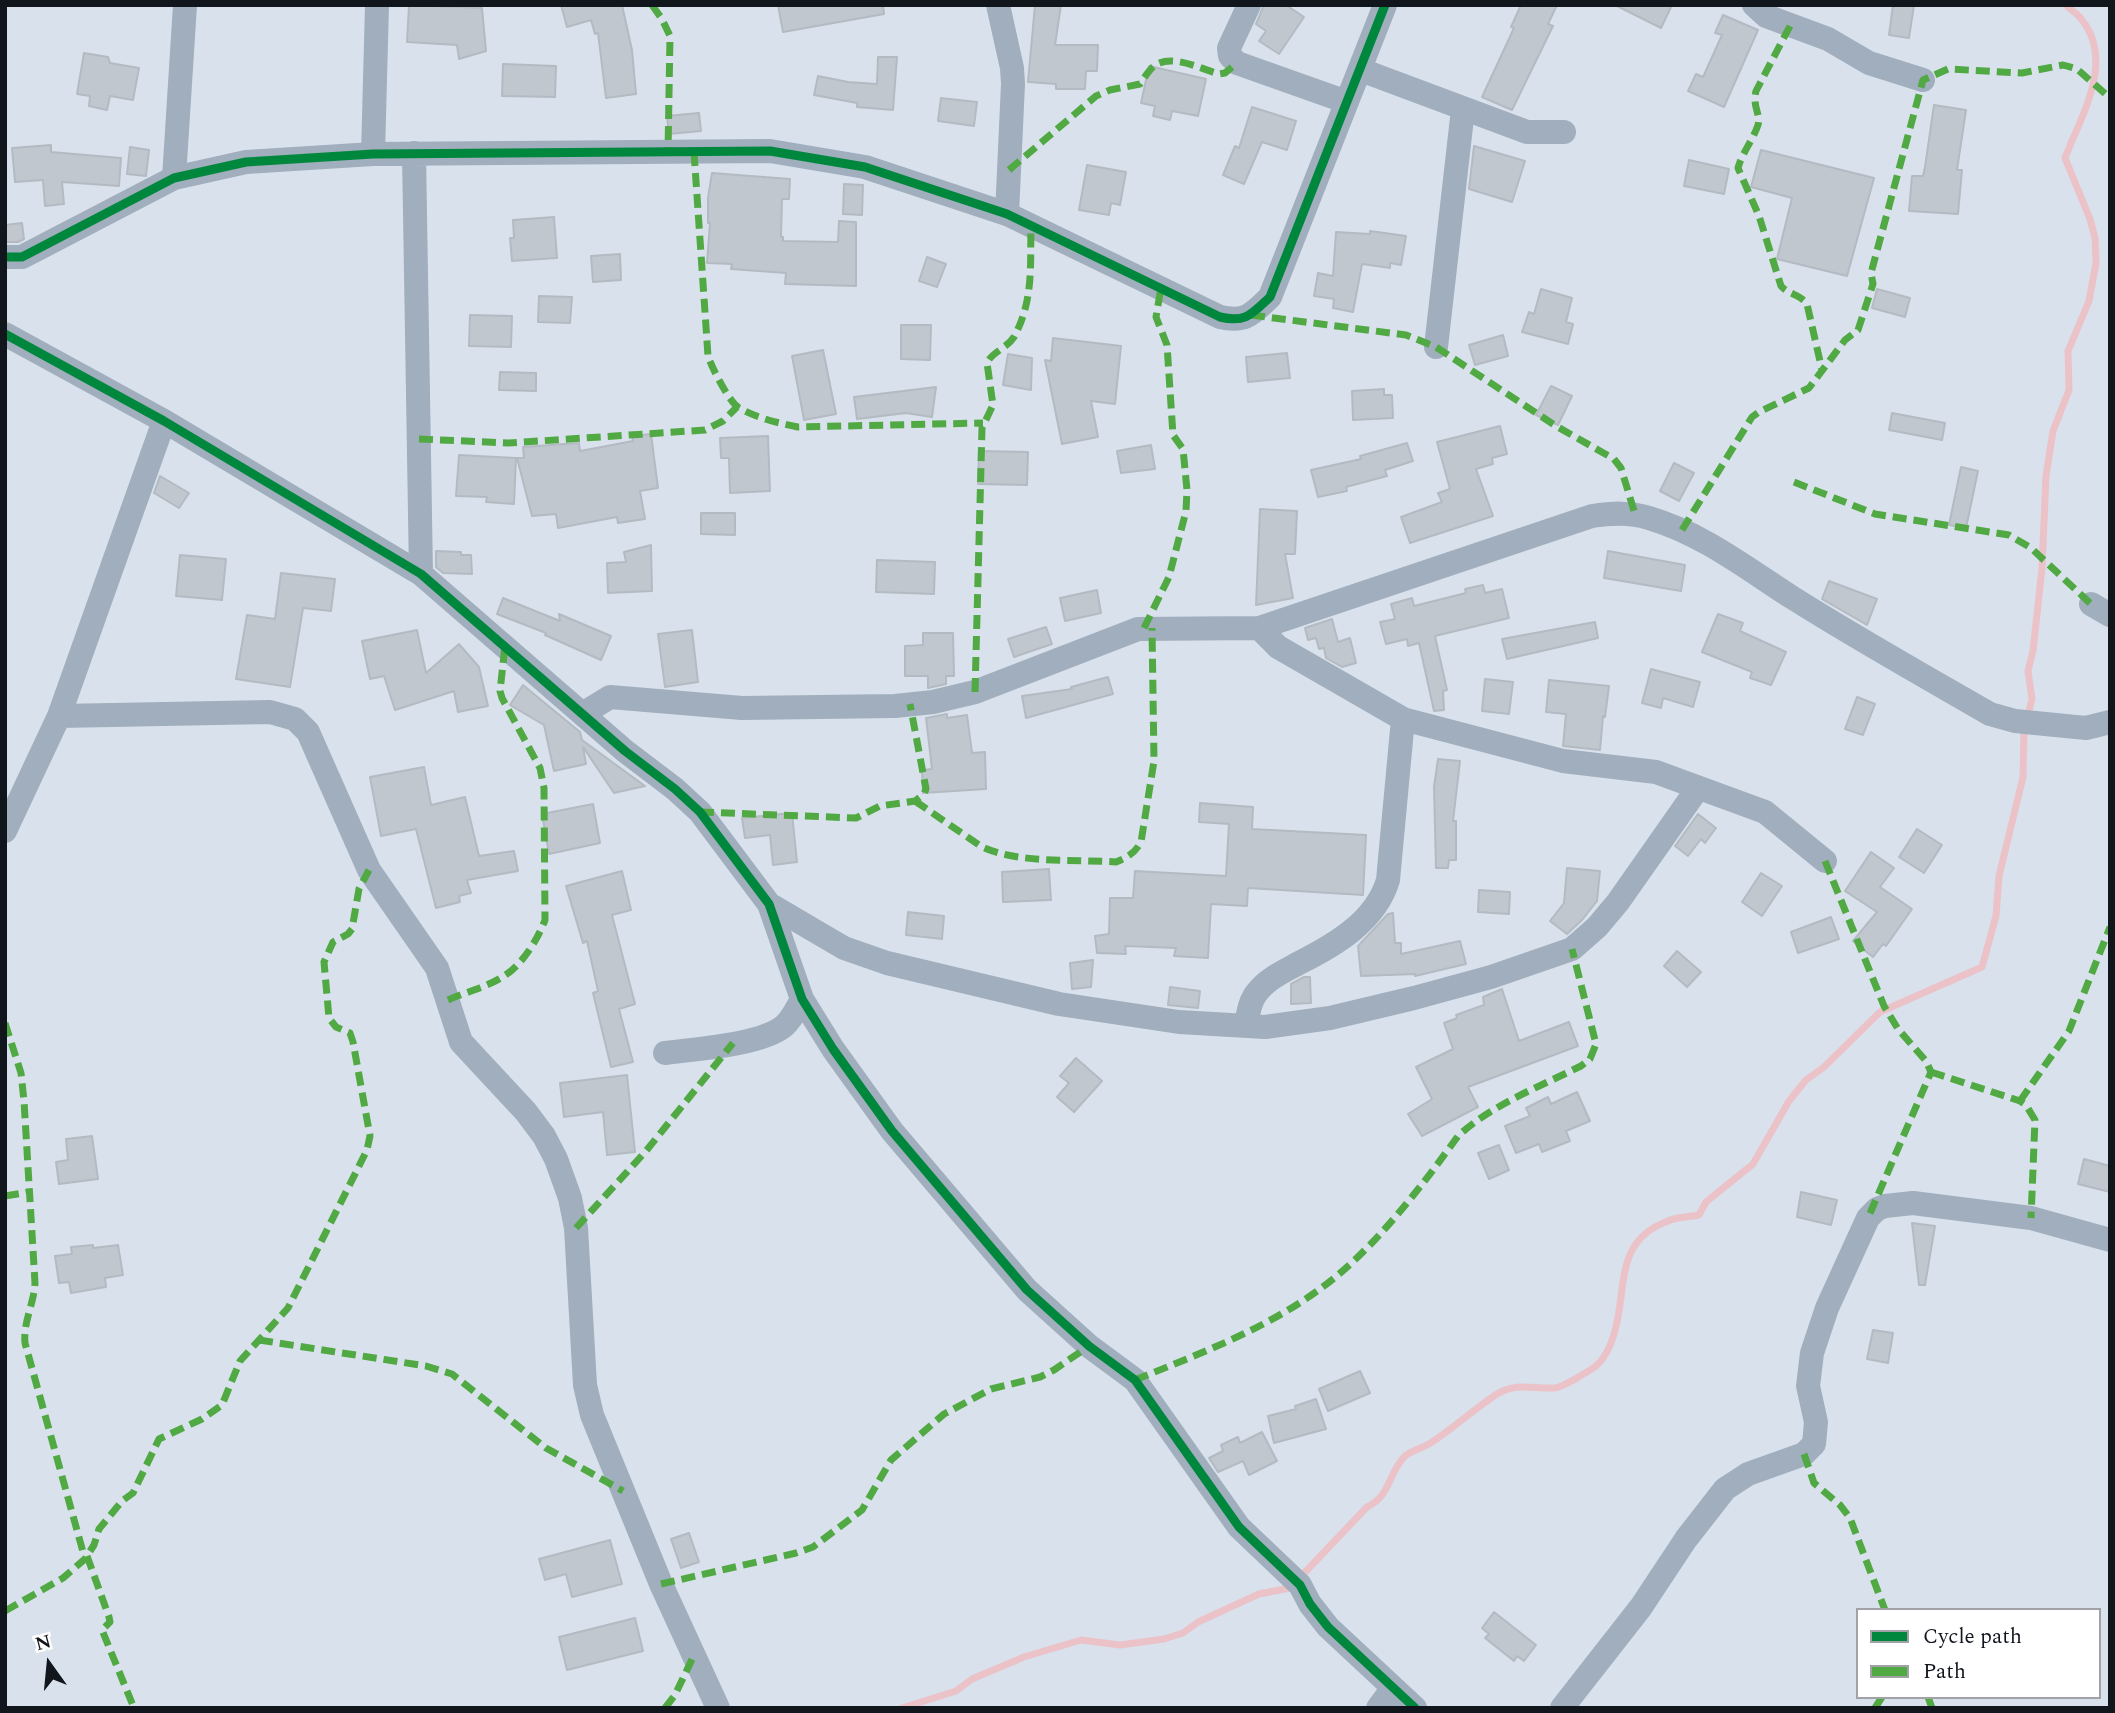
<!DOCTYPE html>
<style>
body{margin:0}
#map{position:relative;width:2115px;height:1713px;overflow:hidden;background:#d9e2ec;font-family:Spectral,serif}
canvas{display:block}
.frame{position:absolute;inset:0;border:7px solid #11161d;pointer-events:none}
.legend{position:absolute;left:1856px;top:1608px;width:245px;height:91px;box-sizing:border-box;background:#fff;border:2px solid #a0a2a5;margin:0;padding:9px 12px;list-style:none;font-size:21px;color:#11161d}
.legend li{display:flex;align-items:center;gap:14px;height:35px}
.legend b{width:35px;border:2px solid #a0a2a5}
.north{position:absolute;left:14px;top:1629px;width:70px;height:70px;-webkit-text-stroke:5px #fff;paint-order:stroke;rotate:345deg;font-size:19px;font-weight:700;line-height:28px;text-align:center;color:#11161d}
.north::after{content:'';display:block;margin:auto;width:24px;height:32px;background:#11161d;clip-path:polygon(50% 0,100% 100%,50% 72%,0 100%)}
</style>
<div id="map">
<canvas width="2115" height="1713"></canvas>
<div class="frame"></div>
<ul class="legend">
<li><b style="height:9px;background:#00873e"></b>Cycle path</li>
<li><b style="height:9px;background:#51a943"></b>Path</li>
</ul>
<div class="north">N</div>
</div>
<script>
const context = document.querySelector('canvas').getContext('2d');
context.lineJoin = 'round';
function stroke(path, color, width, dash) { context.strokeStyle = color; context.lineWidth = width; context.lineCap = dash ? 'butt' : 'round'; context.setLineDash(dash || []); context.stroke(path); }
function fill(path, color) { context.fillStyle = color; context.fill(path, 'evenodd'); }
const stream = new Path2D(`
 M902 1708 956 1691 972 1679 1024 1657 1081 1640 1120 1645 1164 1639 1183 1633 1198 1622 1259 1594 1290 1588 1367 1507C1391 1495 1387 1476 1404 1457 1411 1450 1424 1448 1432 1442 1455 1427 1474 1409 1497 1394 1517 1382 1533 1389 1554 1388 1562 1388 1589 1371 1596 1366 1605 1358 1611 1345 1614 1334 1628 1289 1613 1241 1668 1221 1677 1217 1689 1217 1699 1215L1706 1202 1753 1164 1789 1101 1806 1080 1824 1067 1880 1012 1982 967 1996 916 1999 876 2023 777 2024 730 2032 699 2028 671 2033 651 2042 568 2046 476 2053 431 2069 390 2068 351 2089 301 2096 263 2095 238 2090 219 2065 158C2081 116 2115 62 2082 20 2078 14 2071 10 2066 5`);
const building = new Path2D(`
 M409 5 482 8 486 51 459 59 457 45 407 42Z
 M561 5H622L632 50 636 94 606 98 598 33 595 34 591 20 567 27Z
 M778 5H883L884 14 783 32Z
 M1035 5H1061L1055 45H1098L1097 71H1086L1085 89H1056V84L1028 82Z
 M1264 5H1286L1304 17 1279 54 1259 41 1266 31 1256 24Z
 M1521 5H1557L1548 24 1553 26 1512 110 1482 97 1514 28 1511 27Z
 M1615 5H1672L1661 28Z
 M1893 5H1914L1909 38 1889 35Z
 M1723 15 1758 30 1724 107 1688 91 1696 74 1703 77 1722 35 1715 33Z
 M84 53 108 57 110 63 139 68 133 100 110 96 107 110 89 106 90 96 77 94Z
 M878 57H897L893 110 857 107V103L814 95 818 76 848 82 877 84Z
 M503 64 556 66 555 97 502 96Z
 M1149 66 1206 79 1198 116 1172 111 1170 120 1153 116 1155 106 1141 103Z
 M941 98 977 102 974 126 938 121Z
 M1934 105 1966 110 1957 170H1962L1958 214 1909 211 1912 176H1923L1925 167Z
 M1252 107 1296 121 1287 150 1262 142 1244 184 1223 175 1235 146 1239 148Z
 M699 113 701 131 669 134 667 116Z
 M51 145V152L121 158 119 186 62 182 64 204 45 206 43 180 15 182 12 148Z
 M1474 146 1525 161 1512 202 1469 189Z
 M130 147 149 150 146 176 127 174Z
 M1761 150 1874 178 1847 276 1777 259 1792 198 1751 187Z
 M1689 160 1729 169 1724 194 1684 186Z
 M1087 165 1126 172 1120 205 1111 203 1109 215 1079 210Z
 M712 173 790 179 789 199H782L781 237H783V241L838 242 839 221 856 222V286L785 284 786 273 731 269 732 264 707 263 710 223H708V198Z
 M844 184 863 185 862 215 843 214Z
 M554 217 557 258 512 261 510 238H514L513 220Z
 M22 223 24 239 18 242H5V225Z
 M1370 231 1406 236 1401 265 1390 263V268L1362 264 1353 312 1333 308 1334 299 1314 296 1318 273 1333 276 1336 232 1370 234Z
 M620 254 621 280 593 282 591 256Z
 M927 257 946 264 937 287 919 281Z
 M1541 289 1572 298 1566 322 1573 324 1568 344 1522 332 1529 312 1534 314Z
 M1877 289 1910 298 1905 317 1872 308Z
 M539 296 572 297 570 323 538 322Z
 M470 315 512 316 511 347 469 346Z
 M901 325H931L930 360 901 359Z
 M1503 335 1508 356 1475 365 1469 345Z
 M1053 338 1121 346 1115 404 1091 401 1098 437 1062 444 1045 360 1051 361Z
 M823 350 836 414 804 420 792 356Z
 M1287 353 1290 378 1248 382 1246 357Z
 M1008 354 1032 358 1031 390 1003 385Z
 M500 372 536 373V391L499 390Z
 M1551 386 1572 396 1558 425 1536 415Z
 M936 387 932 417 906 413 857 419 854 397Z
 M1384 389V395H1392L1393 418 1353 420 1352 391Z
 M1892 413 1945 423 1942 440 1889 430Z
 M1500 426 1507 454 1492 458 1493 464 1476 469 1493 516 1410 543 1401 517 1442 502 1438 493 1450 489 1437 442Z
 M651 434 658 488 640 491 645 519 618 523 617 517 558 528 556 514 532 516 517 458H524L523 447 579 443 580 451 633 441 632 436Z
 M768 436 770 491 730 493 729 458H721L720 438Z
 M1407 443 1413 461 1385 470 1387 476 1346 487 1347 491 1318 497 1311 470 1361 459 1360 456Z
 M1151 445 1155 469 1121 473 1117 451Z
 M979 451 1028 452 1027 485 978 484Z
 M459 455 516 458 514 504 486 502 487 497 456 496Z
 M1674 463 1694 473 1679 501 1660 491Z
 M1961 467 1978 471 1966 528 1949 525Z
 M160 476 189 493 179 508 154 493Z
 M1260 509 1297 511 1295 554H1285L1293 598 1256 605Z
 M701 513H735V535L701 534Z
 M651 545 652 591 608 593 607 563 626 562 624 552Z
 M436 551 461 552V555H471L472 574 443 573 436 567Z
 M1608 551 1685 565 1681 591 1604 578Z
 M180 555 226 559 222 600 176 596Z
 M877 560 935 562 934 594 876 592Z
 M281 573 335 579 331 611 303 608 290 687 236 679 247 615 275 619Z
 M1829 581 1877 599 1867 625 1822 599Z
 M1483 585 1485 593 1502 589 1509 618 1435 636 1447 690 1443 691 1444 710 1434 711 1419 643 1408 646 1407 639 1386 644 1380 622 1395 619 1391 604 1412 598 1414 606 1466 593 1465 589Z
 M1097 590 1101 613 1065 621 1060 598Z
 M503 598 560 621 559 614 611 636 601 660 545 635 546 633 497 614Z
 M1718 614 1743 623 1740 631 1786 652 1771 685 1750 678 1752 672 1702 652Z
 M1332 619 1338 642 1350 638 1356 663 1342 667 1326 658 1324 648 1319 649 1316 638 1308 640 1305 628Z
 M1595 622 1598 638 1507 659 1502 639Z
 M1046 627 1052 644 1014 657 1008 639Z
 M417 630 426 673 459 644 479 667 488 706 458 712 454 691 395 710 384 676 370 679 362 641Z
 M692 630 698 682 665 687 658 634Z
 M923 633H953L954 676H946V684L928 688V676H905V646L923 645Z
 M1651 669 1700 682 1693 707 1663 698 1661 708 1642 703Z
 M1108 677 1113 694 1026 718 1022 696 1072 689 1071 687Z
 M1485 679 1513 682 1509 714 1482 711Z
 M1549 680 1609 686 1605 717 1603 716 1600 750 1563 746 1566 714 1546 712Z
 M523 685 580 732 582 740 645 786 614 793 583 747 586 764 554 771 544 725 510 705Z
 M1857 697 1875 704 1863 735 1845 729Z
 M947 714V718L967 715 972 753 985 752 986 789 923 793 922 770 932 769 926 718Z
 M1438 759 1460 761 1453 821H1456V860H1449L1448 868H1436L1434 787Z
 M424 767 431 805 465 797 479 856 514 851 518 871 467 880 471 893 459 896 460 902 436 908 416 829 381 836 370 777Z
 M1200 803 1253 807 1252 829 1366 835 1363 895 1248 888 1247 906 1211 904 1208 958 1174 956 1176 948 1125 946 1126 954 1097 953 1095 936 1109 934 1110 898H1133L1135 871 1226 876 1229 824 1199 822Z
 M593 804 600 843 549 854 542 814Z
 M792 813 797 862 773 865 770 835 745 838 742 818Z
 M1698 814 1716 828 1705 843 1701 839 1688 856 1675 846Z
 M1917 829 1942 845 1924 873 1899 857Z
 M1871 852 1894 868 1880 887 1912 909 1886 946 1883 944 1873 957 1853 941 1877 912 1845 891Z
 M1567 868 1600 871 1597 901 1582 920 1567 934 1550 921 1564 903Z
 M1049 869 1051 900 1003 902 1002 872Z
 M622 871 631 910 612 915 635 1004 619 1009 633 1062 611 1067 593 993 598 991 587 941 583 943 566 886Z
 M1761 873 1782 886 1762 916 1742 902Z
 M1479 890 1510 892 1509 914 1478 912Z
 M908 912 944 916 942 939 906 935Z
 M1393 913 1395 943H1401V954L1460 941 1466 964 1415 976V974L1361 976 1358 946 1388 914Z
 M1831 917 1839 939 1798 953 1791 932Z
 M1677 951 1701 972 1687 987 1664 966Z
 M1093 960 1091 987 1072 989 1070 963Z
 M1304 977H1310L1311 1003 1291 1004V984Z
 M1170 987 1200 991 1198 1008 1168 1005Z
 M1502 989 1519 1041 1569 1022 1578 1046 1468 1087 1478 1107 1422 1136 1408 1114 1432 1099 1416 1067 1453 1049 1444 1023 1457 1018 1456 1015 1484 1005 1483 997Z
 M1076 1058 1102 1081 1074 1112 1057 1097 1069 1083 1060 1076Z
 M627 1075 635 1152 607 1155 603 1112 564 1117 560 1083Z
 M1577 1092 1590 1121 1566 1131 1570 1141 1542 1152 1539 1144 1516 1153 1505 1126 1530 1116 1526 1108 1548 1097 1551 1104Z
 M92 1136 98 1179 59 1184 56 1162 68 1160 66 1139Z
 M1499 1145 1509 1170 1489 1179 1478 1153Z
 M2084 1159 2110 1166V1192L2078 1184Z
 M1801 1192 1837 1200 1831 1225 1797 1217Z
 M1912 1223 1935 1226 1925 1285H1919Z
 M93 1245V1248L118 1245 123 1275 105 1278 106 1287 71 1293 69 1282 59 1283 55 1256 72 1254 71 1247Z
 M1873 1330 1893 1333 1888 1363 1867 1359Z
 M1360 1371 1370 1393 1328 1411 1319 1389Z
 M1316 1399 1326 1429 1274 1443 1268 1416 1296 1409 1295 1406Z
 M1262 1432 1277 1461 1249 1475 1243 1461 1218 1472 1209 1458 1223 1451 1221 1445 1238 1437 1240 1443Z
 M689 1533 699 1562 681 1568 671 1539Z
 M610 1540 622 1584 572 1597 566 1574 545 1580 539 1559Z
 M1494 1612 1536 1645 1524 1661 1517 1656 1514 1661 1485 1638 1489 1634 1482 1628Z
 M635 1618 643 1651 567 1670 559 1637Z`);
const minor = new Path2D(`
 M998 5 1012 68 1013 84 1007 214
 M1249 5 1229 48 1230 56 1237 63 1347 102
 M1754 5 1766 16 1828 39 1869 63 1923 80
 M1361 70 1527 132H1564
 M414 153 421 574
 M373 154 377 5
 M174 178 185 5
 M5 257H22L174 178 246 162 373 154 770 151 865 167 1007 214 1220 317C1246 323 1252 314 1270 297L1385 5
 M5 334 164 421 421 574 625 751 675 789 700 812 769 904 802 999 833 1049 892 1131 1027 1290 1089 1346 1135 1380 1239 1527 1300 1585 1310 1604 1328 1627 1415 1708
 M1436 347 1463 109
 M2091 604 2110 615
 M1259 628 1278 647 1403 719 1563 761 1656 772 1765 812 1825 861
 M584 713 610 697 742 708 895 706 933 702 975 692 1138 629 1259 628 1592 516C1612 513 1630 512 1649 518 1703 534 1746 568 1793 598 1858 639 1924 676 1990 714L2015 721 2086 728 2110 722
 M59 716 270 712 295 719 308 732 369 870 437 968 461 1042 526 1112 544 1136 556 1159 570 1198 576 1228 585 1385 592 1415 661 1584 718 1708
 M5 831 59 716 164 421
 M769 904 844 948 887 963 1059 1004 1179 1022 1265 1027 1330 1018 1414 998 1491 977 1572 949 1597 927 1618 902 1698 788
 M1246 1026C1248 1015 1249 1004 1255 995 1266 979 1283 972 1299 963 1335 945 1376 921 1388 880L1403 719
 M665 1053C695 1049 761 1045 784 1026 792 1019 797 1008 802 999
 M1378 1708 1392 1689
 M1562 1708 1641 1607 1686 1539 1725 1489 1748 1474 1804 1454 1814 1444 1816 1422 1808 1386 1812 1353 1827 1308 1868 1218 1877 1209 1885 1206 1913 1203 2031 1218 2110 1240`);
const quiet = new Path2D(`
 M652 5 662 19 670 36 668 152
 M1790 26 1756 91C1752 107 1761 114 1758 125 1753 140 1742 153 1738 168L1759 216 1781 286C1788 294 1801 295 1807 304L1822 370
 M694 152 708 356C712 368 729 402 739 408 757 418 778 423 798 427L983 423
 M1009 170 1096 96 1110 90 1140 84C1144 78 1149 70 1154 66 1171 53 1201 69 1219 74L1225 73 1237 63
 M1251 315 1406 335 1436 347 1556 426 1614 459 1621 468 1635 514
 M419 439 509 443 705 430 723 421 737 407
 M1794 482 1875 514 2009 535 2031 548 2091 604
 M1682 530 1752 417 1759 412 1809 388 1845 340 1858 330 1873 284 1871 273 1923 80 1948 69 2022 73 2063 65 2077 69 2110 98
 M1144 628 1169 577 1186 511 1187 490 1183 449 1173 435 1167 345 1156 317 1161 288
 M975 692 982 428 993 405 987 363C992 352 1007 348 1014 337 1034 300 1030 265 1031 225
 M915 801 982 847C1020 864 1074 859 1116 862 1128 857 1135 853 1141 842L1154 761 1152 628
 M700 812 856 818 880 806 915 801 924 794 926 789 910 704
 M1825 861 1884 1006 1898 1029 1926 1061 1931 1072 1868 1218
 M448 1000C466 992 487 987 504 976 522 965 538 939 545 920L544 788 540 768 502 698 500 691 505 646
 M5 1023 21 1073 24 1101 35 1283C34 1304 23 1322 25 1343L85 1559
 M1931 1072 2020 1101 2026 1105 2035 1120 2031 1218
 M2020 1101 2069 1031 2110 927
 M5 1196 29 1192
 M576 1228 646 1151 733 1043
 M259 1340 426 1366 452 1374 546 1448 623 1491
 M1135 1380C1206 1351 1280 1324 1339 1274 1382 1238 1425 1182 1458 1136 1493 1104 1539 1087 1581 1066L1590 1059 1596 1044 1572 949
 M1804 1454 1814 1483 1840 1505 1850 1518 1885 1610
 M87 1556 109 1617 110 1622 102 1630 134 1708
 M661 1584 796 1553 813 1547 862 1510 891 1460 944 1414 991 1389 1040 1377 1054 1370 1089 1346
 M5 1611 63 1578 85 1559 94 1545 99 1529 122 1501 133 1493 159 1439 202 1419 222 1405 240 1361 288 1308 367 1150 370 1136 353 1042 350 1033 336 1027 329 1018 324 962 333 942 348 934 352 929 359 889 369 870
 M1928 1697 1932 1708
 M665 1708 675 1695 694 1655
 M1875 1708 1882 1697`);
const cycleway = new Path2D(`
 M5 257H22L174 178 246 162 373 154 770 151 865 167 1007 214 1220 317C1246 323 1252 314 1270 297L1385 5
 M5 334 164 421 421 574 625 751 675 789 700 812 769 904 802 999 833 1049 892 1131 1027 1290 1089 1346 1135 1380 1239 1527 1300 1585 1310 1604 1328 1627 1415 1708`);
stroke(stream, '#ebc2c8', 7);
fill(building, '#c0c7cf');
stroke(building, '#b4bac2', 2);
stroke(minor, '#a0aebd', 24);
stroke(quiet, '#51a943', 7, [14, 7]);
stroke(cycleway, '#00873e', 9);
</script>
